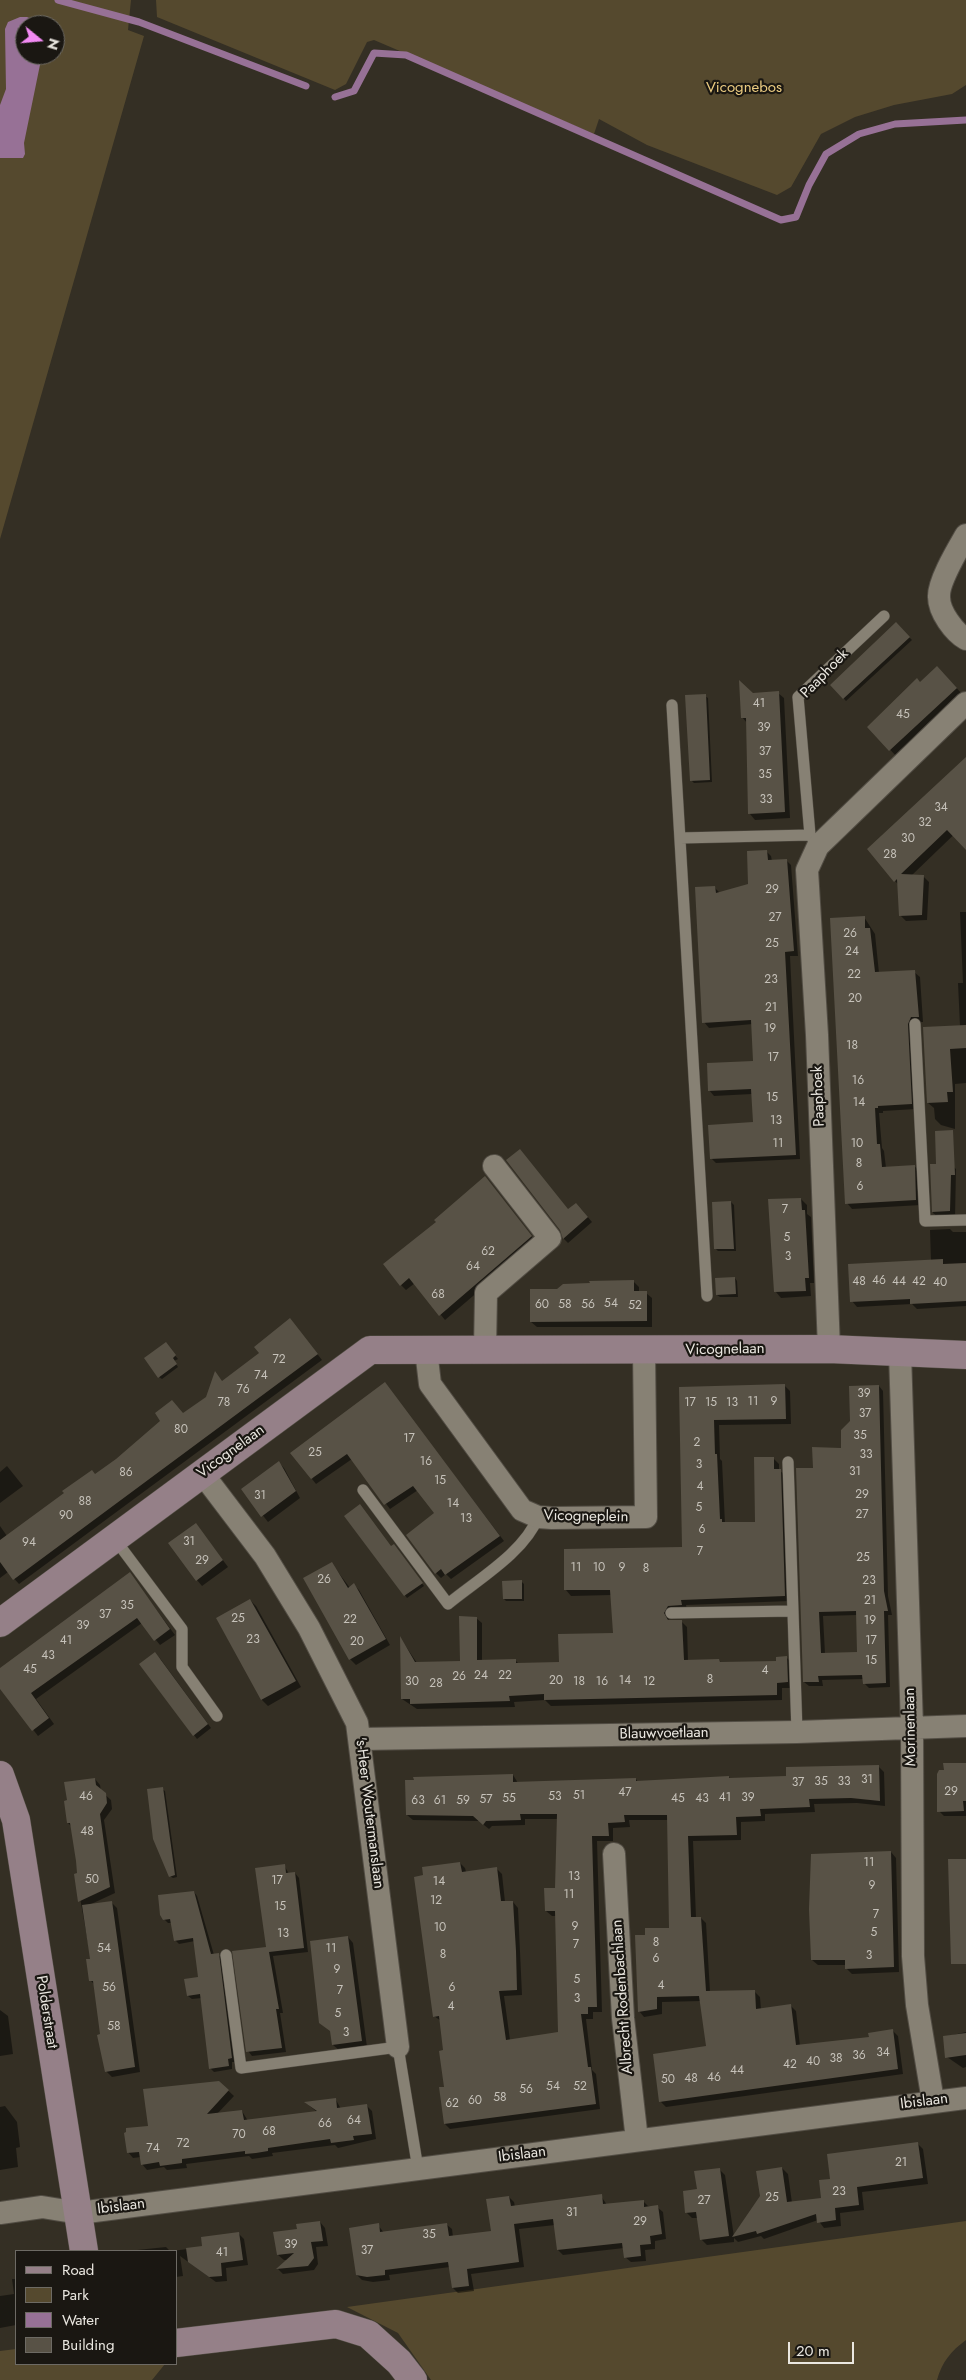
<!DOCTYPE html>
<style>
body{margin:0}
#map{position:relative;width:966px;height:2380px;overflow:hidden;background:#342f24;font-family:Jost,sans-serif}
canvas{display:block}
.legend{position:absolute;left:15px;top:2250px;width:162px;height:115px;box-sizing:border-box;background:#1a1712;border:1px solid #6d6a64;margin:0;padding:6px 9px;list-style:none;font-size:15px;color:#eae7e0}
.legend li{display:flex;align-items:center;gap:10px;height:25px}
.legend b{width:25px;border:1px solid #6d6a64}
.north{position:absolute;left:15px;top:15px;width:50px;height:50px;box-sizing:border-box;background:#1a1712;border:1px solid #6d6a64;border-radius:50%;rotate:107deg;font-size:14px;font-weight:700;line-height:20px;text-align:center;color:#eae7e0}
.north::after{content:'';display:block;margin:auto;width:18px;height:22px;background:#f28af3;clip-path:polygon(50% 0,100% 100%,50% 72%,0 100%)}
.scale{position:absolute;left:788px;top:2342px;width:66px;height:22px;box-sizing:border-box;border:2px solid #eae7e0;border-top:0;padding-left:6px;font-size:15px;line-height:18px;white-space:nowrap;color:#eae7e0;-webkit-text-stroke:4px #1a1712;paint-order:stroke}
</style>
<div id="map">
<canvas width="966" height="2380"></canvas>
<ul class="legend">
<li><b style="height:6px;background:#958088"></b>Road</li>
<li><b style="height:14px;background:#55492e"></b>Park</li>
<li><b style="height:14px;background:#977196"></b>Water</li>
<li><b style="height:14px;background:#585246"></b>Building</li>
</ul>
<div class="north">N</div>
<div class="scale">20 m</div>
</div>
<script>
const context = document.querySelector('canvas').getContext('2d');
context.lineJoin = 'round';
function fill(path, color) { context.fillStyle = color; context.fill(path, 'evenodd'); }
function stroke(path, color, width, dash) { context.strokeStyle = color; context.lineWidth = width; context.lineCap = dash ? 'butt' : 'round'; context.setLineDash(dash || []); context.stroke(path); }
function drawText(font, color, halo, rows, align = 'center') {
  context.font = font + ' Jost,sans-serif'; context.lineWidth = 4.5; context.setLineDash([]); context.textBaseline = 'middle'; context.strokeStyle = halo; context.fillStyle = color; for (const [text, x, y, turn = 0] of rows) {
    context.save(); context.translate(x, y); context.rotate((+turn || 0) * Math.PI / 180); context.textAlign = isNaN(turn) ? turn : align; if (halo) context.strokeText(text, 0, 0); context.fillText(text, 0, 0); context.restore();
  }
}
const green = new Path2D(`
 M0 0H131L128 30 144 36 0 539ZM25 25H55V55H25Z
 M156 0H966V85L952 94 894 105 855 117 821 134 791 187 777 195 647 145 599 119 594 134 374 40 367 42 346 84 335 90 157 17Z
 M966 2221V2340C951 2351 942 2362 937 2380H431L398 2333 347 2307Z
 M16 2349V2364H165L152 2380H0V2351Z`);
const water = new Path2D(`
 M20 17H27L46 25H25V55H42L24 143 25 154 23 158H0V105L6 89 5 29 8 22Z`);
const shadow = new Path2D(`
 M896 624 912 640 846 701 831 685Z
 M943 673 962 694 896 756 869 727 920 683Z
 M778 693 784 698 790 818 755 820 750 814 747 723 742 717 752 694Z
 M705 696 708 698 712 782 694 783 691 780Z
 M966 762V823L911 876H923L929 882 927 920 906 921 900 915 898 884 895 881Z
 M766 851 771 856 772 861 786 860 791 865 798 956H790L800 1159 716 1163 711 1158 754 1124 752 1094 714 1096 709 1090 754 1062 753 1024 709 1028 704 1022 714 887 720 893 750 885Z
 M960 912H966V1083L955 1084V1129L941 1125 935 1119 934 1108 928 1103 924 1028 960 1026 958 983H963Z
 M864 917 875 934 879 973 914 972 920 977 923 1022H917L916 1109 883 1111V1113H879L882 1148 884 1151 886 1168 914 1166 920 1171 921 1205 852 1209 847 1203Z
 M950 1164 956 1169 955 1218H939L933 1213 931 1165Z
 M490 1183 536 1242 445 1320 415 1283 406 1290 401 1285Z
 M801 1199 807 1205V1214L811 1217 814 1283H810L811 1296 781 1298 776 1292Z
 M731 1202 734 1205 736 1251H718L715 1248Z
 M581 1209 592 1222 568 1243 564 1239 562 1229 568 1210Z
 M950 1229 953 1232H966V1306L917 1309 912 1304 857 1307 852 1301 931 1261 930 1230Z
 M735 1278 737 1281 738 1297H720L717 1295Z
 M633 1281 639 1287V1293H646L652 1298V1327H537L531 1322 558 1290Z
 M290 1319 322 1360 19 1584 8 1572 0 1578V1526L7 1536 207 1398 222 1382 261 1353Z
 M168 1347 178 1359 174 1361 178 1367 162 1379 159 1377Z
 M385 1384 504 1541 451 1579 446 1574 441 1578 436 1573V1514L418 1490 390 1509 352 1459 316 1484 312 1479Z
 M784 1385 790 1391 791 1424 719 1425 720 1459 722 1461 725 1524 757 1523 773 1458 779 1464V1470L786 1476 790 1601 686 1605 687 1610 673 1612 668 1619 670 1621 682 1622 687 1627 688 1661 719 1660 722 1664 777 1662 786 1657 792 1663 793 1688H782V1700L551 1706 545 1700 514 1702 515 1707 417 1709 402 1699 401 1639 417 1663 462 1662 476 1618 482 1623V1661L515 1660 519 1664 560 1663 614 1635 612 1595 571 1596 566 1590 684 1548 680 1388Z
 M879 1386 883 1391 888 1596 892 1615H888L890 1687 869 1688 864 1683V1679L822 1680 823 1686H809L804 1682 814 1469 842 1449 852 1421ZM857 1615 858 1653 825 1654 823 1616Z
 M279 1463 284 1468 300 1498 268 1522 243 1490Z
 M7 1466 23 1486 0 1503V1472Z
 M346 1516 391 1547 396 1548 424 1586 407 1598Z
 M196 1524 228 1567 202 1586 197 1580Z
 M332 1564 350 1588 354 1585 359 1590 390 1645 356 1665 350 1659 305 1579Z
 M130 1574 175 1635 160 1645 142 1623 36 1699 54 1724 38 1736 0 1686V1669Z
 M521 1581 524 1584V1601H506L504 1599Z
 M250 1600 256 1606 301 1687 268 1706 262 1700 217 1619Z
 M159 1657 211 1728 197 1739 194 1735Z
 M966 1764V1816H944L939 1811Z
 M878 1766 884 1772 885 1806 857 1803 814 1804 815 1812 765 1814V1821L741 1822V1840L693 1841 696 1918H701L706 1923 710 1992H755L760 1997 761 2010 791 2006 796 2011 800 2046 870 2038 893 2031 898 2036 903 2074 666 2107 661 2102 708 2047 701 2001 662 2002V2014L644 2017 639 2011 646 1936 671 1929 668 1820H629L630 1827 613 1828V1841H597L602 2012H593V2019H586L592 2070 596 2074 600 2109 450 2129 445 2124V2051L441 2021 434 2016 460 1863 465 1868 466 1872 497 1869 502 1874 505 1902H513L518 1908 522 1995 504 1996 510 2040 560 2033 556 1916H552L546 1911 556 1889 558 1819H525V1825L492 1826 489 1829 479 1821 413 1820 407 1815 513 1775 518 1783 636 1779 638 1782 729 1777 731 1780 787 1778Z
 M95 1779 100 1785 101 1791 111 1800 112 1809 104 1820 115 1893 89 1905 112 1903 117 1908 140 2072 112 2077 106 2071 94 1984 91 1981V1960L76 1875 79 1874 72 1827 68 1823Z
 M162 1789 165 1791 177 1877 173 1878 170 1876Z
 M891 1852 896 1858 899 1972 852 1974 846 1968V1965H818L812 1960Z
 M284 1865 289 1874 295 1873 299 1878 308 1952 273 1956 283 2013H280L286 2052 252 2056 248 2051Z
 M194 1892 197 1896 214 1955H218L222 1958 235 2062H232V2069L214 2072 210 2068 202 1998 192 1999 188 1996 200 1979 195 1941 179 1944 175 1940 172 1923H168L164 1919Z
 M348 1937 353 1943 367 2047 339 2050 333 2045Z
 M0 2010 8 2016 13 2054 0 2056Z
 M966 2032V2067L963 2068 947 2057 944 2037Z
 M219 2082 234 2096 217 2114 242 2111 248 2121 317 2112 306 2103 336 2100 341 2109 367 2106 372 2111 376 2139 338 2148 335 2145 272 2153 273 2156 252 2159 249 2156 186 2164 187 2168 167 2170 164 2167 147 2170 142 2164 141 2157 133 2158 128 2152 149 2128Z
 M5 2106 17 2122 20 2147 16 2148 18 2167 0 2170V2107Z
 M917 2143 923 2149 928 2184 862 2192 864 2210 840 2213 841 2226 824 2228 818 2220 764 2239 761 2236 738 2242 734 2238V2242L707 2245 701 2239 698 2218H692L686 2212 698 2190 719 2169 725 2175 734 2237 782 2168 788 2174 792 2203 823 2199 831 2180Z
 M601 2196 607 2205 643 2201 648 2206 657 2207 663 2212 666 2239 655 2241V2249L645 2250 646 2261 631 2262 625 2257 624 2248 563 2255 558 2250 555 2225 519 2229 524 2267 471 2274 474 2291 458 2293 453 2288 450 2267 389 2275 390 2280 373 2282 362 2280 357 2275 378 2225 384 2233 446 2224 452 2229 453 2237 492 2232 509 2197 514 2202 515 2207Z
 M320 2222 325 2228 328 2246 316 2247 318 2264 314 2270 283 2274 278 2269 289 2260H284L278 2255 298 2230Z
 M239 2234 244 2239 248 2265 226 2268 227 2281 216 2282 180 2256 183 2276 176 2277V2251H172L203 2247Z
 M166 2247 170 2251 137 2250Z
 M12 2279H16V2325L0 2328V2296L14 2294Z`);
const stream = new Path2D(`
 M58 0 139 22 306 86
 M335 97 354 91 374 53 406 55 781 220 796 217 809 185 826 154 859 134 895 124 966 120`);
const building = new Path2D(`
 M896 622 910 637 843 699 830 685Z
 M937 666 957 688 889 751 867 727 917 678 920 682Z
 M739 680 753 693 779 691 785 812 748 814 746 718H741Z
 M706 694 710 780 690 781 685 695Z
 M966 757V850L947 830 901 874 924 875 922 915 899 916 897 879 894 882 867 849Z
 M767 850 768 860 787 859 794 951 785 952 796 1155 710 1159 708 1125 753 1122 751 1089 708 1091 707 1063 753 1061 751 1020 702 1023 695 887 715 886 716 893 748 884 747 851Z
 M865 916V928H870L875 972 915 970 919 1017H911L908 1024 912 1104 878 1106V1108H875L877 1144H880L882 1167 915 1165 916 1200 845 1204 830 918Z
 M966 1025V1048L950 1049 953 1092H947L948 1102 927 1103 923 1027Z
 M953 1130 955 1175H951L950 1211 932 1212 930 1164H936L935 1131Z
 M520 1149 568 1209 576 1203 588 1217 563 1239 560 1230 506 1160Z
 M485 1176 532 1236 439 1316 409 1278 400 1286 383 1264 436 1222 434 1220Z
 M801 1198 802 1210H805L809 1278H805L806 1291 774 1292 768 1199Z
 M731 1201 734 1249H714L712 1202Z
 M943 1259V1264L966 1263V1301L910 1304V1299L850 1302 848 1264Z
 M735 1277 736 1294 716 1295 715 1278Z
 M634 1280V1291H647V1321L530 1322V1289H557L563 1284 590 1283 589 1281Z
 M290 1318 318 1354 13 1580 0 1562V1540L64 1493 62 1491 92 1470 95 1474 116 1459 160 1421 155 1413 172 1400 183 1413 206 1397 215 1371 222 1381 259 1353 254 1347Z
 M166 1342 176 1355 173 1358 177 1364 158 1378 144 1358Z
 M385 1382 500 1536 445 1575 441 1569 435 1574 406 1535 434 1513 413 1486 384 1505 347 1454 311 1479 290 1453Z
 M785 1384 786 1419 714 1420 715 1454H717L720 1519H722V1522H755L754 1457H774V1469H781L785 1596 681 1600 682 1605 668 1606 664 1613 668 1620H682L684 1660 719 1659 720 1662 776 1661V1657L787 1656 788 1682 777 1683V1695L544 1700V1694L509 1696 510 1701 410 1704V1699H401L400 1636 415 1662 460 1661 459 1616 477 1617V1660L516 1659V1663L559 1662 558 1634 613 1633 610 1590H564V1549L682 1547 679 1387Z
 M879 1385 884 1591 888 1611H884L886 1683 863 1684 862 1675 818 1676 819 1682H803L796 1468H813L812 1447 841 1448V1430L850 1421 849 1386ZM856 1611 857 1652 821 1653 819 1612Z
 M279 1461 296 1491 261 1517 241 1489Z
 M360 1504 391 1546 394 1544 423 1583 404 1596 344 1516Z
 M196 1523 223 1560 196 1581 168 1543Z
 M332 1562 348 1588 354 1583 386 1639 349 1660 303 1578Z
 M130 1572 170 1629 154 1641 137 1618 31 1693 49 1718 32 1731 0 1689V1668Z
 M522 1580V1599H503L502 1581Z
 M250 1599 296 1681 261 1700 216 1618Z
 M155 1652 208 1724 193 1736 139 1664Z
 M943 1763H966V1801H963L964 1811 937 1812V1774L939 1770H944Z
 M879 1765 880 1801 851 1798 809 1799 810 1807 760 1809 761 1816 736 1817 737 1835 688 1836 691 1917H701L706 1991 755 1990 756 2009 791 2004 796 2045 869 2037 868 2033 893 2029 898 2069 659 2102 653 2054 706 2046 699 1996 657 1997V2009L638 2012 635 1935H645V1928H669L667 1815H624L625 1822 608 1823 609 1836H592L597 2007H588V2014H581L588 2067H591L596 2104 444 2124 439 2087H444L439 2051 443 2050 439 2016 433 2017 414 1877 423 1875 422 1867 460 1862 462 1872 497 1867 501 1901H513L516 1951 517 1990 499 1991 506 2040 558 2032 555 1911H545L544 1888H555L557 1814H520L521 1820 486 1821 483 1825 473 1816 406 1815 405 1780H414L413 1777 513 1774V1782L636 1778V1781L729 1776V1778L786 1776V1767Z
 M95 1778 96 1785 106 1793 107 1803 100 1814 110 1887 78 1902 74 1874 77 1873 76 1861 70 1823H67L64 1801 67 1800 64 1782Z
 M163 1787 175 1875 169 1877 153 1839 147 1789Z
 M891 1851 894 1967 845 1969V1960H811L809 1909 811 1854Z
 M948 1859H966V1964H951Z
 M285 1864 286 1873 295 1872 304 1948 269 1952 279 2009H276L282 2048 246 2052 232 1951 266 1947 255 1868Z
 M194 1891 211 1954 219 1953 232 2058 228 2059 229 2066 209 2069 200 1994 187 1996 184 1979 198 1977 193 1938 174 1941 170 1919 163 1920 160 1915 158 1895Z
 M112 1901 135 2067 105 2072 97 2035 100 2034 93 1981H89L86 1959H90L82 1905Z
 M348 1936 362 2041 332 2045 330 2031 319 2023 310 1941Z
 M966 2033V2055L945 2058 943 2036Z
 M219 2081 229 2090 207 2114 242 2110 244 2120 317 2111 304 2102 336 2098 337 2108 367 2104 372 2134 353 2136 354 2140 331 2143 330 2139 268 2148V2151L256 2153 245 2154V2151L182 2159V2163L160 2166 159 2162 141 2165 139 2152 127 2153 124 2133 126 2132V2128L148 2126 143 2089Z
 M918 2142 923 2178 857 2187 859 2205 835 2208 836 2220 817 2223 816 2214 757 2234 756 2231 732 2237 760 2196 756 2171 782 2167 787 2202 821 2198 819 2180 830 2179 827 2154Z
 M720 2168 729 2236 700 2240 696 2212 685 2213 683 2191 697 2189 694 2171Z
 M602 2194 603 2204 644 2200V2207L658 2205 662 2234 650 2236 651 2244 640 2245 641 2256 624 2258 622 2243 557 2250 553 2219 514 2224 519 2262 467 2269 469 2286 452 2288 448 2262 385 2270V2275L367 2277 356 2275 349 2228 379 2223 380 2232 447 2223 449 2236 491 2231 486 2199 509 2196 511 2206Z
 M320 2221 323 2241 311 2242 314 2258 308 2266 276 2269 294 2253 277 2255 273 2232 297 2229 296 2224Z
 M239 2232 243 2260 221 2263 222 2276 209 2277 188 2262 186 2248 202 2246 201 2237Z`);
const lane = new Path2D(`
 M672 705 707 1296
 M680 838 810 835
 M818 846 810 835 798 697 884 616
 M915 1024 925 1221 966 1220
 M788 1462 797 1732
 M363 1490 448 1604C477 1580 525 1552 538 1517
 M114 1538 182 1629V1667L217 1716
 M671 1613 793 1611
 M226 1955 241 2068 398 2047 418 2169`);
const street = new Path2D(`
 M966 535C958 549 938 582 939 597 939 612 954 632 966 639
 M485 1349 486 1293 550 1238 494 1166
 M829 1349 817 1035 807 870 818 846 966 703
 M426 1350 430 1384 522 1510 538 1517 552 1518 646 1517 644 1351
 M900 1353 912 1727 913 1956 917 2005 933 2101
 M202 1473 265 1556 309 1628 357 1723 398 2047
 M361 1739 797 1732 966 1726
 M614 1854 623 2018 637 2140
 M0 2213 42 2207 79 2213 966 2098`);
const secondary = new Path2D(`
 M0 1623 370 1350 829 1349 966 1355
 M0 1775 16 1820 84 2251
 M176 2343 336 2324 368 2334 399 2362 413 2380`);
const numberNames = [
 ["41",759,704],
 ["45",903,715],
 ["39",764,728],
 ["37",765,752],
 ["35",765,775],
 ["33",766,800],
 ["34",941,808],
 ["32",925,823],
 ["30",908,839],
 ["28",890,855],
 ["29",772,890],
 ["27",775,918],
 ["26",850,934],
 ["25",772,944],
 ["24",852,952],
 ["22",854,975],
 ["23",771,980],
 ["20",855,999],
 ["21",771,1008],
 ["19",770,1029],
 ["18",852,1046],
 ["17",773,1058],
 ["16",858,1081],
 ["15",772,1098],
 ["14",859,1103],
 ["13",776,1121],
 ["11",778,1144],
 ["10",857,1144],
 ["8",859,1164],
 ["6",860,1187],
 ["7",785,1210],
 ["5",787,1238],
 ["62",488,1252],
 ["3",788,1257],
 ["64",473,1267],
 ["46",879,1281],
 ["48",859,1282],
 ["44",899,1282],
 ["42",919,1282],
 ["40",940,1283],
 ["68",438,1295],
 ["54",611,1304],
 ["60",542,1305],
 ["58",565,1305],
 ["56",588,1305],
 ["52",635,1306],
 ["72",279,1360],
 ["74",261,1376],
 ["76",243,1390],
 ["39",864,1394],
 ["11",753,1402],
 ["9",774,1402],
 ["78",224,1403],
 ["17",690,1403],
 ["15",711,1403],
 ["13",732,1403],
 ["37",865,1414],
 ["80",181,1430],
 ["35",860,1436],
 ["17",409,1439],
 ["2",697,1443],
 ["25",315,1453],
 ["33",866,1455],
 ["16",426,1462],
 ["3",699,1465],
 ["31",855,1472],
 ["86",126,1473],
 ["15",440,1481],
 ["4",700,1487],
 ["29",862,1495],
 ["31",260,1496],
 ["88",85,1502],
 ["14",453,1504],
 ["5",699,1508],
 ["27",862,1515],
 ["90",66,1516],
 ["13",466,1519],
 ["6",702,1530],
 ["31",189,1542],
 ["94",29,1543],
 ["7",700,1552],
 ["25",863,1558],
 ["29",202,1561],
 ["11",576,1568],
 ["10",599,1568],
 ["9",622,1568],
 ["8",646,1569],
 ["26",324,1580],
 ["23",869,1581],
 ["21",870,1601],
 ["35",127,1606],
 ["37",105,1615],
 ["25",238,1619],
 ["22",350,1620],
 ["19",870,1621],
 ["39",83,1626],
 ["23",253,1640],
 ["41",66,1641],
 ["17",871,1641],
 ["20",357,1642],
 ["43",48,1656],
 ["15",871,1661],
 ["45",30,1670],
 ["4",765,1671],
 ["24",481,1676],
 ["22",505,1676],
 ["26",459,1677],
 ["8",710,1680],
 ["20",556,1681],
 ["14",625,1681],
 ["30",412,1682],
 ["18",579,1682],
 ["16",602,1682],
 ["12",649,1682],
 ["28",436,1684],
 ["31",867,1780],
 ["35",821,1782],
 ["33",844,1782],
 ["37",798,1783],
 ["29",951,1792],
 ["47",625,1793],
 ["51",579,1796],
 ["46",86,1797],
 ["53",555,1797],
 ["41",725,1798],
 ["39",748,1798],
 ["55",509,1799],
 ["45",678,1799],
 ["43",702,1799],
 ["57",486,1800],
 ["63",418,1801],
 ["61",440,1801],
 ["59",463,1801],
 ["48",87,1832],
 ["11",869,1863],
 ["13",574,1877],
 ["50",92,1880],
 ["17",277,1881],
 ["14",439,1882],
 ["9",872,1886],
 ["11",569,1895],
 ["12",436,1901],
 ["15",280,1907],
 ["7",876,1915],
 ["9",575,1927],
 ["10",440,1928],
 ["5",874,1933],
 ["13",283,1934],
 ["8",656,1943],
 ["7",576,1945],
 ["54",104,1949],
 ["11",331,1949],
 ["8",443,1955],
 ["3",869,1956],
 ["6",656,1959],
 ["9",337,1970],
 ["5",577,1980],
 ["4",661,1986],
 ["56",109,1988],
 ["6",452,1988],
 ["7",340,1991],
 ["3",577,1999],
 ["4",451,2007],
 ["5",338,2014],
 ["58",114,2027],
 ["3",346,2033],
 ["34",883,2053],
 ["36",859,2056],
 ["38",836,2059],
 ["40",813,2062],
 ["42",790,2065],
 ["44",737,2071],
 ["46",714,2078],
 ["48",691,2079],
 ["50",668,2080],
 ["54",553,2087],
 ["52",580,2087],
 ["56",526,2090],
 ["58",500,2098],
 ["60",475,2101],
 ["62",452,2104],
 ["64",354,2121],
 ["66",325,2124],
 ["68",269,2132],
 ["70",239,2135],
 ["72",183,2144],
 ["74",153,2149],
 ["21",901,2163],
 ["23",839,2192],
 ["25",772,2198],
 ["27",704,2201],
 ["31",572,2213],
 ["29",640,2222],
 ["35",429,2235],
 ["39",291,2245],
 ["37",367,2251],
 ["41",222,2253]
];
const parkNames = [
 ["Vicognebos",744,88]
];
const streetNames = [
 ["Paaphoek",825,674,-46],
 ["Paaphoek",819,1096,-92],
 ["Vicognelaan",725,1350,-1],
 ["Vicognelaan",231,1452,-36],
 ["Vicogneplein",586,1517,1],
 ["Morinenlaan",911,1727,-91],
 ["Blauwvoetlaan",664,1734,-1],
 ["'s-Heer Woutermanslaan",369,1813,83],
 ["Albrecht Rodenbachlaan",623,1997,-94],
 ["Polderstraat",46,2012,81],
 ["Ibislaan",924,2102,-7],
 ["Ibislaan",522,2155,-7],
 ["Ibislaan",121,2207,-7]
];
fill(green, '#55492e');
fill(water, '#977196');
fill(shadow, '#0007');
stroke(stream, '#977196', 7);
fill(building, '#585246');
stroke(lane, '#524d44', 12);
stroke(street, '#524d44', 24);
stroke(secondary, '#524d44', 29);
stroke(lane, '#878174', 11);
stroke(street, '#878174', 22);
stroke(secondary, '#958088', 28);
drawText('12px', '#c6c2ba', null, numberNames);
drawText('15px', '#eccc81', '#1a1712', parkNames);
drawText('15px', '#eae7e0', '#1a1712', streetNames);
</script>
